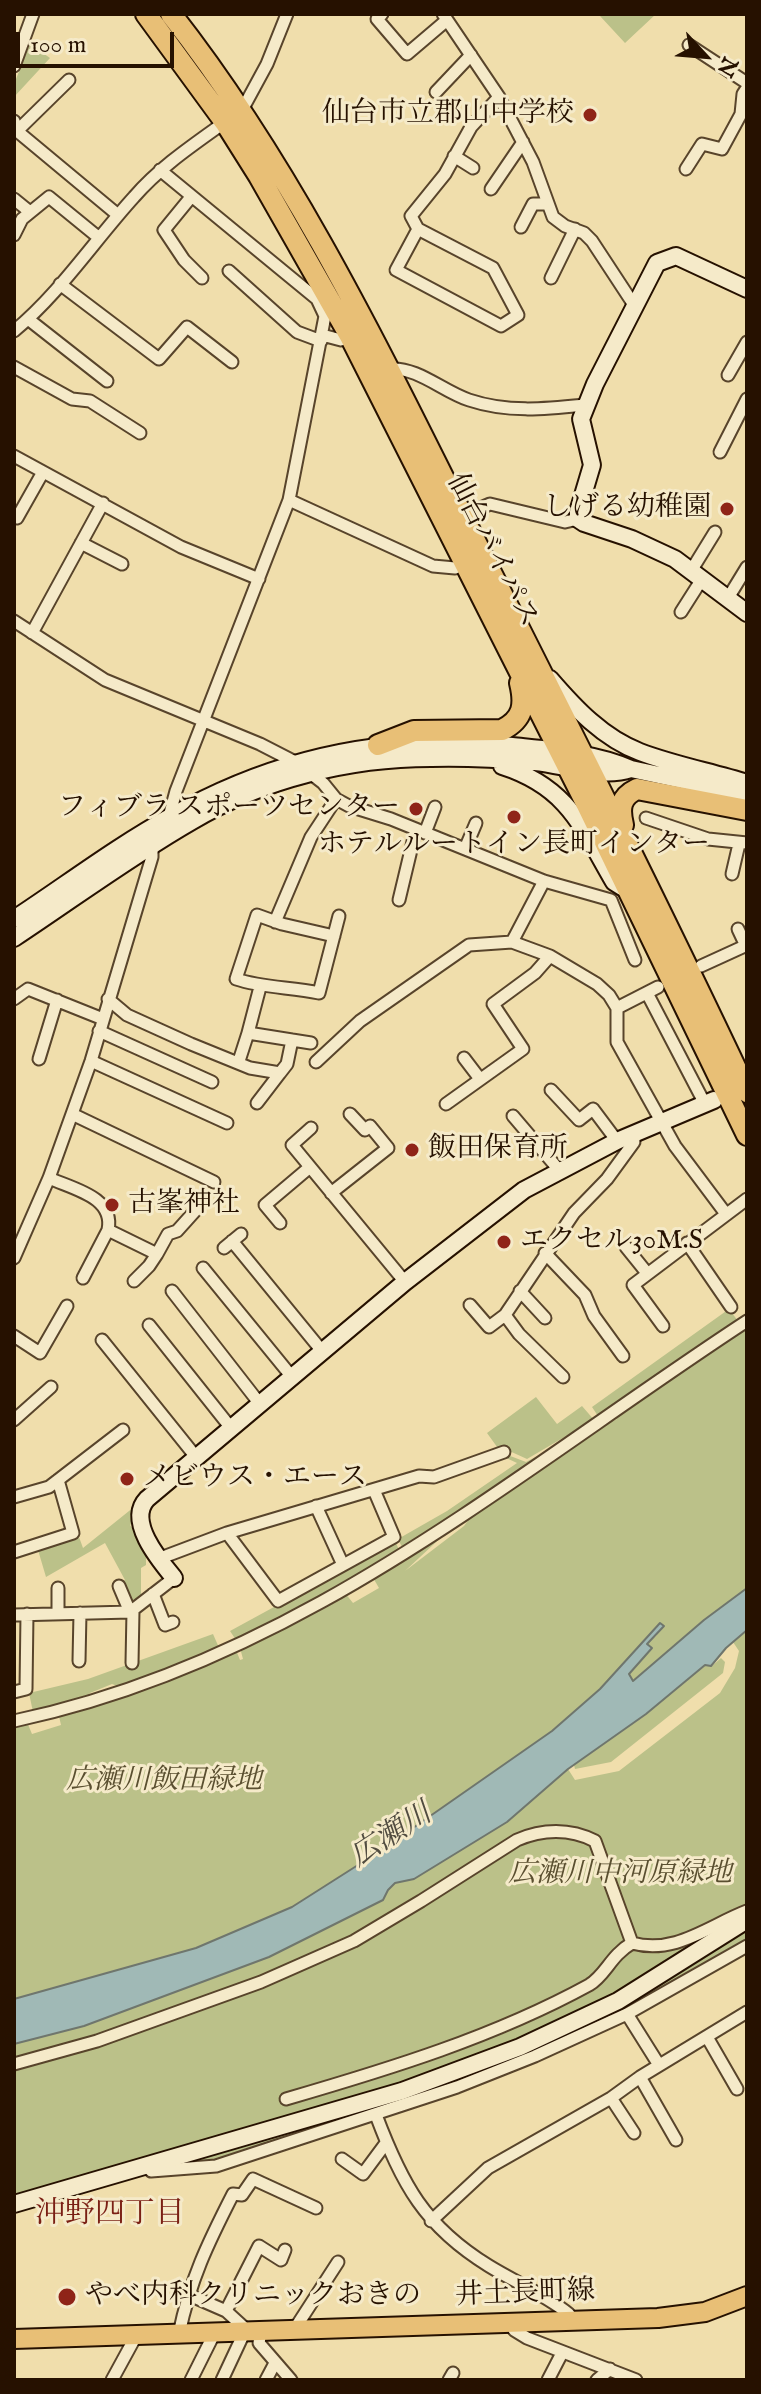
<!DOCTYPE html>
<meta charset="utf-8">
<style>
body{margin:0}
#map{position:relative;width:761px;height:2394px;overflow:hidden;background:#f0deac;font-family:"IM FELL English",serif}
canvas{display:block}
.frame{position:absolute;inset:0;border:16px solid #261100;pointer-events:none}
.north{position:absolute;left:665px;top:16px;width:80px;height:80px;-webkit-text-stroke:6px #f5eac9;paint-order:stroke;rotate:116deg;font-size:22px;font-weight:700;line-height:32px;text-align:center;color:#261100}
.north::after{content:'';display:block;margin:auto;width:28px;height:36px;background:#261100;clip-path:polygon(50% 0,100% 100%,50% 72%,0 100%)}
.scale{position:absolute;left:16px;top:32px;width:158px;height:36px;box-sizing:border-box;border:4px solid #261100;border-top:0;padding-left:10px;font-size:24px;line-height:28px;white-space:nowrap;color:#261100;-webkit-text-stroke:6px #f5eac9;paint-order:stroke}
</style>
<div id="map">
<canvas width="761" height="2394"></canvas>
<div class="frame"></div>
<div class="north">N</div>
<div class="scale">100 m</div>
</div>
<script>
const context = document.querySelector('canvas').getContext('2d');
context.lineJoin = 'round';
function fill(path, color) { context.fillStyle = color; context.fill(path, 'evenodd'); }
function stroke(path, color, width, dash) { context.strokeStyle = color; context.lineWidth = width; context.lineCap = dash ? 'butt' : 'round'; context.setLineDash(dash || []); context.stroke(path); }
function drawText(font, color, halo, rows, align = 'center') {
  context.font = font + ' "IM FELL English","Noto Serif JP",serif'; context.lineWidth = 6; context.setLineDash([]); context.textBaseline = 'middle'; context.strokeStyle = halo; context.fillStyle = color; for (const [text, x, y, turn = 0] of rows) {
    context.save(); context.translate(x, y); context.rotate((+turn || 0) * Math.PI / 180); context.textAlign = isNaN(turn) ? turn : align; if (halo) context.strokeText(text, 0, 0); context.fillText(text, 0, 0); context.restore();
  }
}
const green = new Path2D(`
 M602 14H656L625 43 600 16Z
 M30 44 50 58 14 97V84Z
 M729 1309 738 1321 598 1416 592 1407Z
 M747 1328V1588L704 1620 633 1681 629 1674 652 1648 646 1644 656 1636 660 1623 600 1689 552 1731 380 1851 292 1907 196 1948 14 1999V1725L27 1722 32 1734 61 1725 58 1712 236 1650 240 1660 243 1659 240 1648 323 1607 345 1593 353 1603 379 1588 372 1576 448 1531 405 1571 464 1526 472 1515 611 1419 613 1421 617 1419 615 1416 677 1372 687 1368Z
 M536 1397 557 1424 582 1406 595 1421 579 1432H573L527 1459 505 1449 500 1451 487 1433Z
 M558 1445 404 1551 398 1539 447 1511 517 1463 502 1456 505 1454 526 1462Z
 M134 1507 135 1520 130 1525 146 1548V1565L141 1568V1596L133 1601 129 1600 121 1584 125 1580 105 1543 46 1577 38 1550 79 1537 83 1548Z
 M395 1541 400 1552 238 1643 230 1631Z
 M747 1630V1915L611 1999 519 2043 413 2082 14 2198V2044L84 2026 269 1957 388 1890 395 1883 414 1879 507 1822 568 1769 575 1780 619 1771 720 1693 735 1668 739 1651 733 1642Z
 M213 1634 220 1650 120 1687 112 1684 90 1693 86 1698 33 1712 29 1693 88 1679Z
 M721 1658 725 1662 723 1673 611 1762 575 1769 574 1765 646 1714 705 1665 712 1666Z
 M747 1926V1942L626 2011 622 2004Z
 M398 2096 400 2104 216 2162 176 2165Z`);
const water = new Path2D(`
 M747 1588V1630L726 1648 711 1666 705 1665 646 1714 568 1769 507 1822 414 1879 395 1883 388 1890 383 1900 269 1957 84 2026 14 2044V1999L196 1948 292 1907 380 1851 552 1731 600 1689 660 1623 664 1626 647 1644 652 1648 629 1674 633 1681 704 1620Z`);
const street = new Path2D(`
 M382 14 377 19 407 54 447 20
 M443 14 499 97 533 162 553 217 565 226 584 233 592 241 634 305
 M689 45 747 83
 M14 66 33 14
 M436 92 471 55
 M241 112 267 64 287 14
 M14 121 17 131 118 215
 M17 131 69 80
 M454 156 473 168
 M686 169 702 144 722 149 741 114 743 94 747 88
 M160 170 317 299 325 316 289 500 176 791 169 817
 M491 189 523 142
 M191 197 164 230 184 260 202 278
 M14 199 30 212
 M521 227 533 204H547
 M418 229 396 270 501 326 518 315 493 268 418 229 411 216 445 174 471 127 499 97
 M14 235 22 219 49 197 98 237
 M229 271 297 332 321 341
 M551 278 575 229
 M60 284 159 359 187 327 232 362
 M28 319 107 381
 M14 331C60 293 94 241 134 197 160 167 193 145 225 122
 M322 335 341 340 350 336
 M14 367 72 399 90 401 140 433
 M390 369C418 367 442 391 469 400 508 413 545 409 585 405
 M728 375 747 342
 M720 452 747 399
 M14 456 181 547 259 579
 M289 500 433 566 455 568 465 563
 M462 516 490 504 565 522 578 519
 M17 518 43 472
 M81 543 122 564
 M691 571 715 532
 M728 598 747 567
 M681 612 702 579
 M14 621 105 680 260 744 297 763 323 783 336 799 349 806 391 819 544 881 611 900 635 960
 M32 633 103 503
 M646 818 708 839 747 843
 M425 833 435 807
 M465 849 476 823
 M732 874 739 844
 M544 881 512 942 550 956 597 984 609 995 617 1008V1042L675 1146 726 1214
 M399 900 416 829
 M275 922 311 837 336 799
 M738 929 746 946
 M334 936 282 924 257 915 236 979C263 988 291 987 319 993L339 916
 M701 966 747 945
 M647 993 705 1104
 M14 999 28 989 103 1019
 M108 999 127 1015 191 1044 250 1068 280 1073 287 1064 292 1040 248 1033 239 1061
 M617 1008 658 987
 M99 1031 212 1082
 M248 1033 260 987
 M292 1040 311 1043
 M464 1058 480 1079
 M39 1059 57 1000
 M91 1061 227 1123
 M316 1062 360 1021 469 945 512 942
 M551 1090 579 1120 593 1109 617 1141
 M257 1103 280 1073
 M446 1104 523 1049 493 1004 535 973 550 956
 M72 1114 214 1182
 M513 1116 559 1170
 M311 1128 292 1145 405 1282
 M49 1178C73 1189 115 1197 108 1230L157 1254 168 1234 177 1231 195 1211
 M331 1193 388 1148 370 1126 365 1130 350 1114
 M280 1223 265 1205 310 1167
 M232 1241 322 1351
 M687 1243 731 1307
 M626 1247 647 1273
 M224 1248 241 1234
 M545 1253 585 1295 594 1316 623 1356
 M14 1258 49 1178 91 1061 152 857V846
 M203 1268 292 1377
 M83 1278 108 1230
 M134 1281 149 1266 157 1254
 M172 1291 260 1404
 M520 1291 545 1318
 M470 1305 489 1327 505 1315
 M149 1325 231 1428
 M663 1326 633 1285 747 1199
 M14 1336 40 1353 67 1306
 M102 1340 196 1457
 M563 1377 519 1334 505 1315 574 1213 607 1179 634 1142 633 1134
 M14 1420 51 1387
 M14 1497 49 1487 123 1430
 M316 1506 343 1565
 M227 1533 278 1601 394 1537 374 1490
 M14 1552 73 1533 58 1480
 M158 1559 227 1533 419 1476 434 1477 504 1452
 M119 1586 130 1612
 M153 1594 165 1625 173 1622
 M58 1613V1588
 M14 1615 130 1612 174 1578
 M79 1661 80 1613
 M132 1663 133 1611
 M14 1692 26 1689 27 1614
 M14 1721C299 1661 510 1476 747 1321
 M632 1943C675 1955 708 1926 747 1911
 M627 2014 659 2065
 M707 2037 737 2089
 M14 2064 97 2041 261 1982 354 1941 421 1901 517 1840C542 1829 570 1828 595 1841L632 1943C610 1956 606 1975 589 1985 494 2037 389 2069 286 2099
 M640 2077 676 2140
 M611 2098 634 2133
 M376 2115C402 2184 424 2226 489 2266 515 2282 544 2294 569 2314L570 2323
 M342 2159 363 2174 386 2143
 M147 2165 151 2171 216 2166 457 2087 535 2056 627 2014 747 1946
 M431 2221 488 2168 611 2098 640 2077 747 2012
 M187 2294 226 2311 259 2246 281 2260 285 2250
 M226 2311 249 2332
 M513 2324 514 2330 527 2338 636 2380
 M294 2330 338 2262
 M261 2331 259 2343 291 2380
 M179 2334C190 2280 208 2243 233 2194L242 2195 253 2179 316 2208
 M112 2380 136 2336
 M191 2380 214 2334
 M222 2380 244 2333
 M266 2380 275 2363
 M449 2380 453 2373
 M548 2380 562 2353
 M597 2380 610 2369`);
const secondary = new Path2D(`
 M747 289 676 256 657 263 595 384 581 419 592 465 578 512V519L584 523 632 539 675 559 747 613
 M550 679C575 708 603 738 640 752 674 765 712 772 747 783
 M502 766C568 787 582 827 614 882L622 887
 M14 919C66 885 117 846 172 816 278 756 391 733 512 746 551 750 596 753 631 769L747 794
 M14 938C73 899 131 856 192 821 263 779 350 758 431 758 466 757 501 759 535 762 565 765 602 779 631 769
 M174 1578C160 1561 126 1521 147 1499L405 1282 524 1190 617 1141 714 1100
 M14 2204 402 2091 520 2047 618 2001 747 1920`);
const primary = new Path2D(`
 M14 2339 658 2318 705 2312 747 2296`);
const highway = new Path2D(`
 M146 14 225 122 259 176 350 336 587 805 747 1135
 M171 14C291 167 377 345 464 519 560 709 656 899 747 1092
 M378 745 414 731 502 730C524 719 525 704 520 683
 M623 825C619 808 620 797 637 789L747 810`);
const markers = [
 [590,115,8,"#8f2418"],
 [727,509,8,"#8f2418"],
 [416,809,8,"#8f2418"],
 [514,817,8,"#8f2418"],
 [412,1150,8,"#8f2418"],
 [112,1205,8,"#8f2418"],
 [504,1242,8,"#8f2418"],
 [127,1479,8,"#8f2418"],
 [67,2297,10,"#8f2418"]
];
const poiNames = [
 ["仙台市立郡山中学校",574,115,"right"],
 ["しげる幼稚園",711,509,"right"],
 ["フィブラ スポーツセンター",400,809,"right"],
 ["ホテルルートイン長町インター",514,846,"center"],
 ["飯田保育所",428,1150],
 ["古峯神社",128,1205],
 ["エクセル30M.S",520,1242],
 ["メビウス・エース",143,1479],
 ["やべ内科クリニックおきの",85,2297]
];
const streetNames = [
 ["仙台バイパス",491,551,63],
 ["井土長町線",525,2295,-2]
];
const parkNames = [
 ["広瀬川飯田緑地",164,1782],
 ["広瀬川中河原緑地",620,1875]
];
const waterNames = [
 ["広瀬川",392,1837,-33]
];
const neighbourhoodNames = [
 ["沖野四丁目",110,2216]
];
fill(green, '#bbc189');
fill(water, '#a0b9b6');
stroke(water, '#6f766d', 2);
stroke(street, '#58442b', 15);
stroke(secondary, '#261100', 20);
stroke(primary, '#261100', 22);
stroke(highway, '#261100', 24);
stroke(street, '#f5eac9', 11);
stroke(secondary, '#f5eac9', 16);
stroke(primary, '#e8bf76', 18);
stroke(highway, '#e8bf76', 20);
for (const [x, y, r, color] of markers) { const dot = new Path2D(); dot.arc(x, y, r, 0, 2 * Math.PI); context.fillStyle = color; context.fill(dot); stroke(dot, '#f5eac9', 3); }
drawText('28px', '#261100', '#f5eac9', poiNames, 'left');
drawText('28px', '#261100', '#f5eac9', streetNames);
drawText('italic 28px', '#5a4f30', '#f5eac9', parkNames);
drawText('italic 30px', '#514c40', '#f5eac9', waterNames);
drawText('30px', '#7a1f14', '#f5eac9', neighbourhoodNames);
</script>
